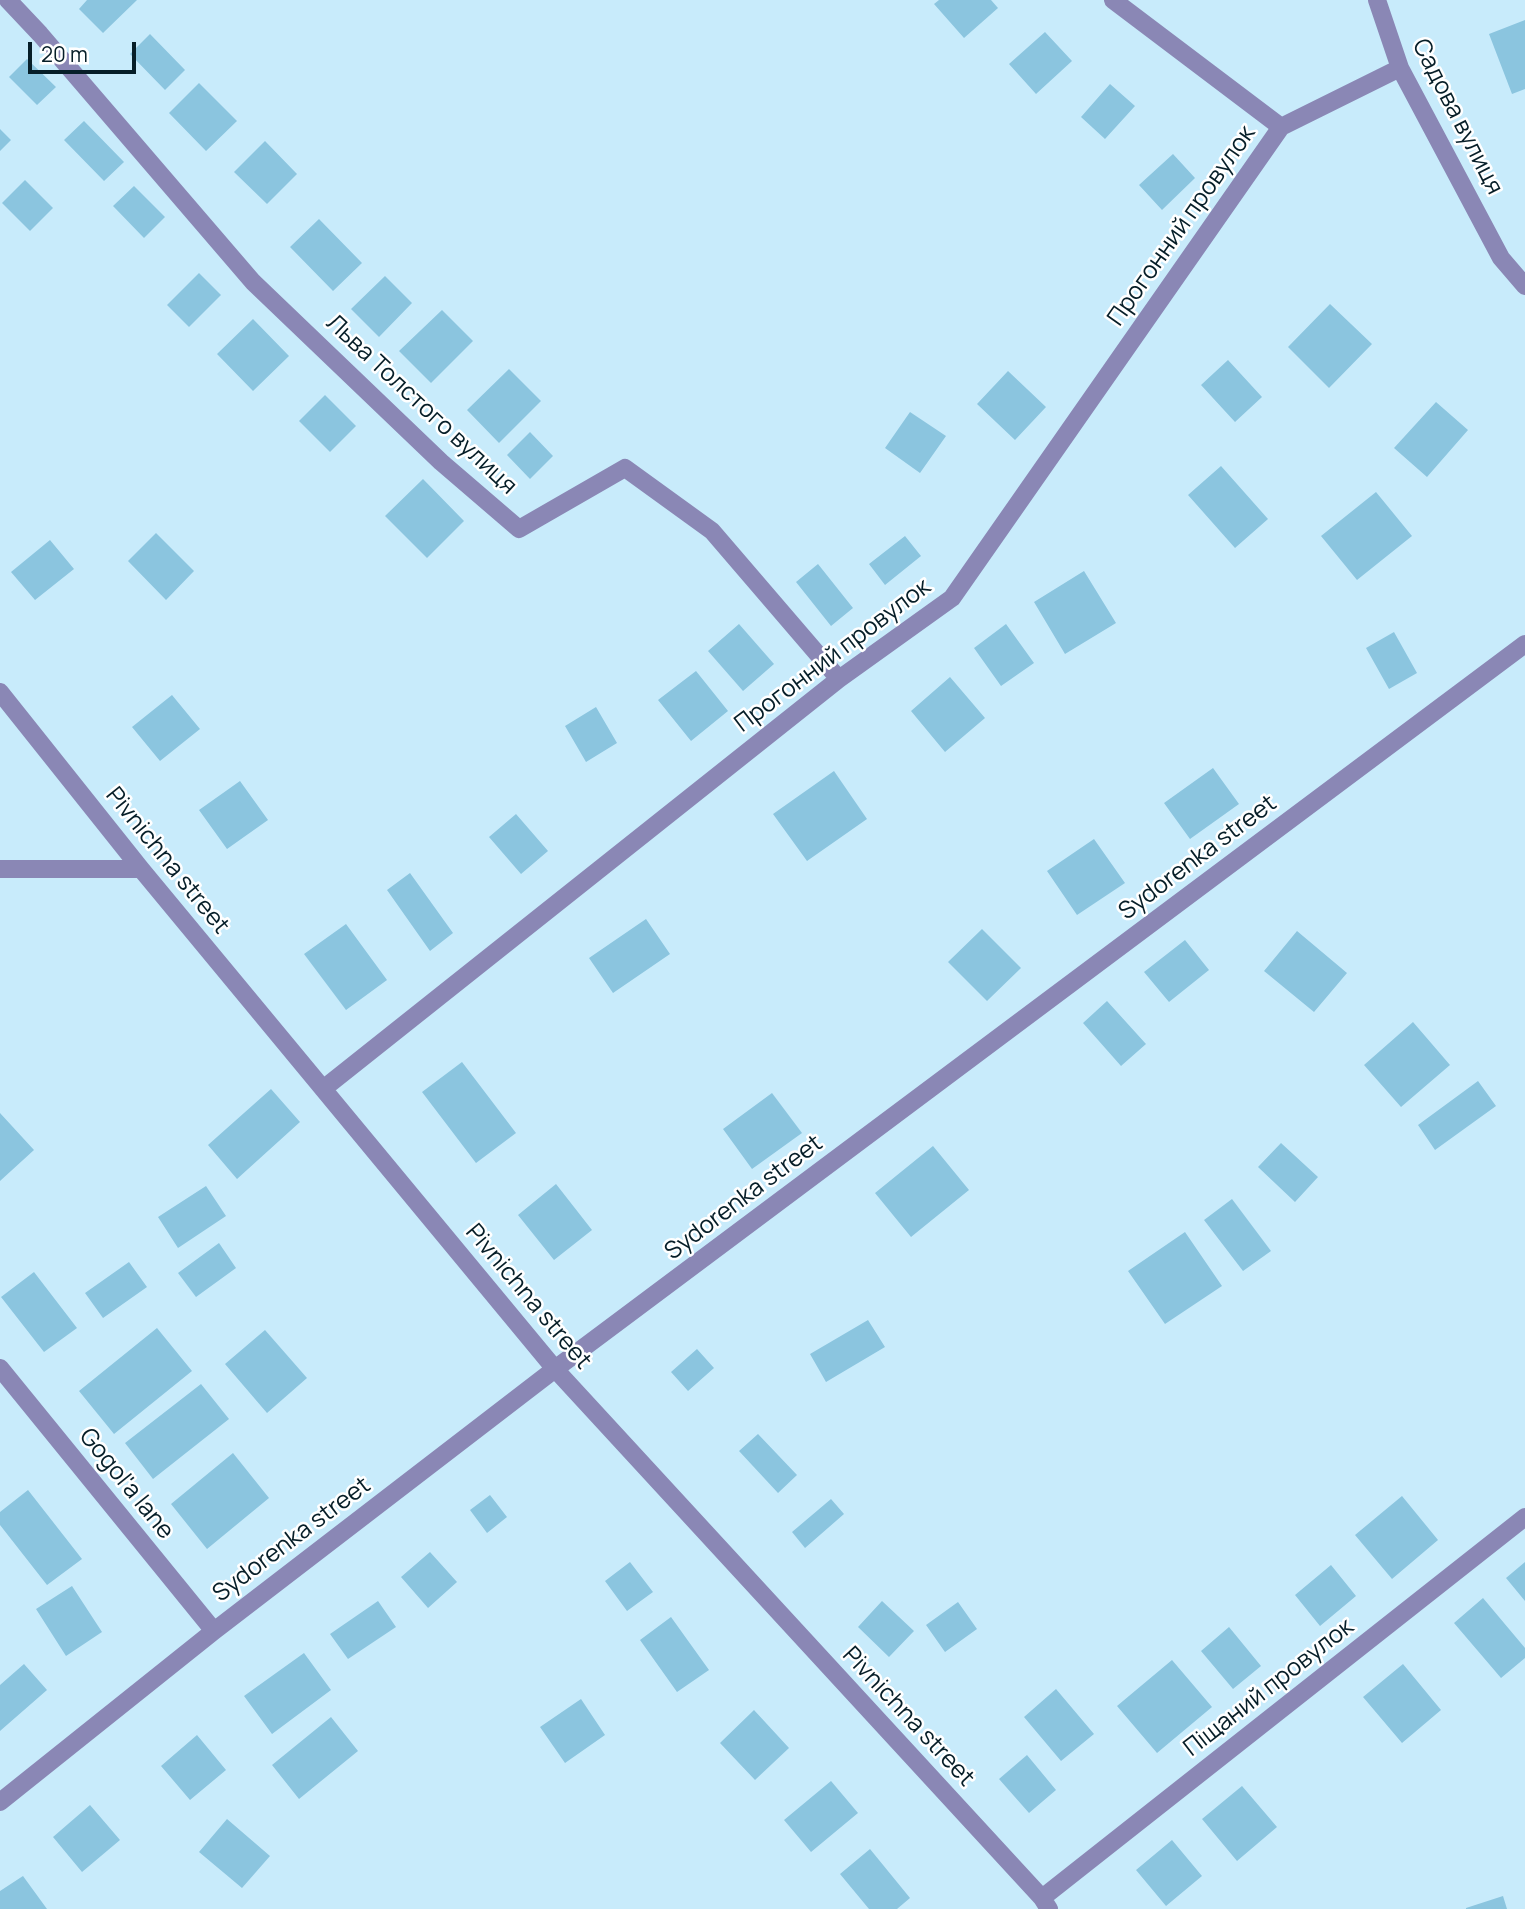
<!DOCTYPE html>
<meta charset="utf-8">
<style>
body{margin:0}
#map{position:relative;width:1525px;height:1909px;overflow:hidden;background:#c8ebfb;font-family:Manrope,sans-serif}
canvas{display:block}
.scale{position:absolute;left:28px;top:42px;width:108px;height:32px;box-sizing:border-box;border:4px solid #061e28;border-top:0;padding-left:9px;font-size:21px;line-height:24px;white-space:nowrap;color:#061e28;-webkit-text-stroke:5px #fff;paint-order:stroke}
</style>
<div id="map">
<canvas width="1525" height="1909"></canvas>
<div class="scale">20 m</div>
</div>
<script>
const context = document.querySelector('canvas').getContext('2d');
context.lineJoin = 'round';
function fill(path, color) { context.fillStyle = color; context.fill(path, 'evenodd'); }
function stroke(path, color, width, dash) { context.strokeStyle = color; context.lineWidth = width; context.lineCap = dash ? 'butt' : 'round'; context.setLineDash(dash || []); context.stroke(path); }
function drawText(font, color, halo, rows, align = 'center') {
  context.font = font + ' Manrope,sans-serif'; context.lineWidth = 5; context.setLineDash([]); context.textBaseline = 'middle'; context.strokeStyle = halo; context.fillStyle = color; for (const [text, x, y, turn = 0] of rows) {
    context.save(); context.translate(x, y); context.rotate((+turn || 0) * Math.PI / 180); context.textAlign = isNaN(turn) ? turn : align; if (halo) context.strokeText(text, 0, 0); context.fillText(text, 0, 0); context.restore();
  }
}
const building = new Path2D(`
 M87 0H137L103 33 79 9Z
 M939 0H991L998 8 964 38 934 4Z
 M1525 20V89L1512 94 1489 34Z
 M1045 32 1072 61 1036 94 1009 64Z
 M150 34 185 70 165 90 130 54Z
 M27 59 56 87 37 105 9 77Z
 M199 83 237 121 206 151 169 113Z
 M1110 84 1135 106 1105 139 1081 117Z
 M84 121 124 162 104 181 64 140Z
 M0 129 11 140 0 151Z
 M265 141 297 174 267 204 234 172Z
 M1173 154 1195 178 1162 210 1139 185Z
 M25 180 53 208 30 231 2 203Z
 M134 186 165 217 144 238 113 206Z
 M319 219 362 263 333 291 290 247Z
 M199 273 221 295 189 327 167 305Z
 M385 276 412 303 379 337 351 309Z
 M1330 304 1372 344 1329 388 1288 347Z
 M442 310 473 341 431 383 399 351Z
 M253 319 289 356 253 391 217 354Z
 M1228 360 1262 397 1235 422 1201 385Z
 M509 369 541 401 499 443 467 410Z
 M1008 371 1046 407 1015 440 977 404Z
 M325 395 356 426 330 452 299 421Z
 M1436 402 1468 430 1427 477 1394 448Z
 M910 412 946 436 920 473 885 448Z
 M530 432 553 456 530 479 507 455Z
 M1221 466 1268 519 1235 548 1188 495Z
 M423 479 464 521 427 558 385 516Z
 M1376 492 1412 536 1357 580 1321 536Z
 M156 533 194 571 166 600 128 561Z
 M905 536 921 556 885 585 869 564Z
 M50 540 74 569 35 600 11 572Z
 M818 564 853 608 831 626 796 582Z
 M1084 571 1116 623 1065 654 1034 602Z
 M739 624 774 664 743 691 708 651Z
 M1006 624 1034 663 1001 686 974 648Z
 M1394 632 1417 673 1389 689 1366 648Z
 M696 671 728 711 691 741 658 700Z
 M950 677 985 718 945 752 911 711Z
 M172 695 200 729 160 761 132 727Z
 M596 707 617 743 586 762 565 726Z
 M1213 768 1239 804 1190 839 1164 803Z
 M834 771 867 819 807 861 773 814Z
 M240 781 268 820 227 849 199 810Z
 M516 814 548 851 521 874 489 837Z
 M1094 839 1125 883 1077 915 1047 871Z
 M410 873 453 933 430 951 387 890Z
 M646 919 670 954 613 993 589 958Z
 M346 924 387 980 346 1010 304 954Z
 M982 929 1021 968 987 1001 948 962Z
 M1297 931 1347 973 1314 1012 1264 971Z
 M1185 940 1209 970 1169 1002 1144 972Z
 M1107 1001 1146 1044 1121 1066 1083 1023Z
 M1413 1022 1450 1065 1401 1107 1364 1065Z
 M462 1062 516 1133 476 1163 422 1092Z
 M1478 1081 1496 1106 1435 1150 1418 1125Z
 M271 1089 300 1122 237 1179 208 1145Z
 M772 1093 802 1133 752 1169 723 1129Z
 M0 1113 34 1150 0 1181Z
 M1281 1143 1318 1177 1295 1202 1258 1167Z
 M933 1146 969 1190 911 1237 875 1193Z
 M556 1184 592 1230 554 1260 518 1215Z
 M206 1186 226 1216 178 1248 158 1217Z
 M1232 1199 1271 1251 1243 1271 1204 1220Z
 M1185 1232 1222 1286 1165 1324 1128 1271Z
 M219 1243 236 1268 196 1297 178 1273Z
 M129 1262 147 1287 103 1318 85 1293Z
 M34 1272 77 1328 44 1352 1 1297Z
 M868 1320 885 1347 826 1382 810 1354Z
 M157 1328 192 1371 114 1434 79 1391Z
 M265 1330 307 1378 267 1413 225 1364Z
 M697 1349 714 1368 688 1391 671 1372Z
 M201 1384 229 1419 153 1479 125 1443Z
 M758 1434 797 1475 778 1493 739 1451Z
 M233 1453 269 1498 207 1549 171 1504Z
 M28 1490 82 1559 47 1585 0 1525V1512Z
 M490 1495 507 1517 487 1533 470 1510Z
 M1402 1496 1438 1540 1392 1579 1355 1535Z
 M831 1499 844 1514 805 1548 792 1532Z
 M430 1552 457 1582 428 1608 401 1577Z
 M630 1562 653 1592 627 1611 605 1581Z
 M1525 1562V1601L1506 1578Z
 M1331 1565 1356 1596 1320 1626 1295 1595Z
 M72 1586 102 1632 66 1656 36 1609Z
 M1483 1598 1525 1648V1658L1501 1678 1454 1623Z
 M378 1601 396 1627 348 1659 330 1634Z
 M882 1601 914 1631 889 1657 858 1627Z
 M958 1602 977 1629 945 1652 926 1625Z
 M671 1617 709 1670 677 1692 640 1640Z
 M1229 1627 1261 1666 1233 1689 1201 1651Z
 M304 1653 331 1690 272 1734 244 1696Z
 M1172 1660 1212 1707 1157 1753 1117 1706Z
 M24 1664 47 1690 0 1731V1685Z
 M1403 1664 1441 1710 1402 1743 1363 1697Z
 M1056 1689 1094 1734 1061 1761 1024 1717Z
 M581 1699 605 1735 565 1763 540 1727Z
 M754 1710 789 1748 755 1780 720 1743Z
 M331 1717 358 1751 299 1799 272 1765Z
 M197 1735 226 1770 190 1800 161 1766Z
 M1027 1755 1056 1790 1029 1813 999 1779Z
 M831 1781 858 1813 811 1852 784 1820Z
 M1242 1786 1277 1827 1237 1861 1202 1819Z
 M90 1805 120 1840 82 1872 53 1837Z
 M227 1819 270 1856 242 1888 199 1852Z
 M1172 1840 1202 1876 1166 1906 1136 1870Z
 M870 1849 910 1898 897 1909H869L840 1874Z
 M23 1876 47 1909H0V1891Z
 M1503 1896 1507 1909H1466V1908Z`);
const minor = new Path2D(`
 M8 0 40 34 253 282 441 462 519 529 625 468 712 531 839 679
 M1113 0 1281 127
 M1377 0 1400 68 1501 258 1525 286
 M0 692 141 869 555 1369 1042 1898 1049 1909
 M0 869H141
 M323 1089 839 679 952 598 1281 127 1400 68
 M0 1368 214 1631
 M0 1802 214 1631 555 1369 1525 644
 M1042 1898 1525 1517`);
const streetNames = [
 ["Садова вулиця",1457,117,63],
 ["Прогонний провулок",1182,226,-55],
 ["Льва Толстого вулиця",421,405,43],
 ["Прогонний провулок",833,656,-37],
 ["Sydorenka street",1198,858,-37],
 ["Pivnichna street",167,861,51],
 ["Sydorenka street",744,1198,-37],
 ["Pivnichna street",528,1297,50],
 ["Gogol'a lane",126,1484,51],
 ["Sydorenka street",292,1540,-37],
 ["Піщаний провулок",1269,1688,-38],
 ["Pivnichna street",908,1717,47]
];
fill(building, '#8bc5df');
stroke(minor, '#8a87b5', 18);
drawText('24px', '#061e28', '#fff', streetNames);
</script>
